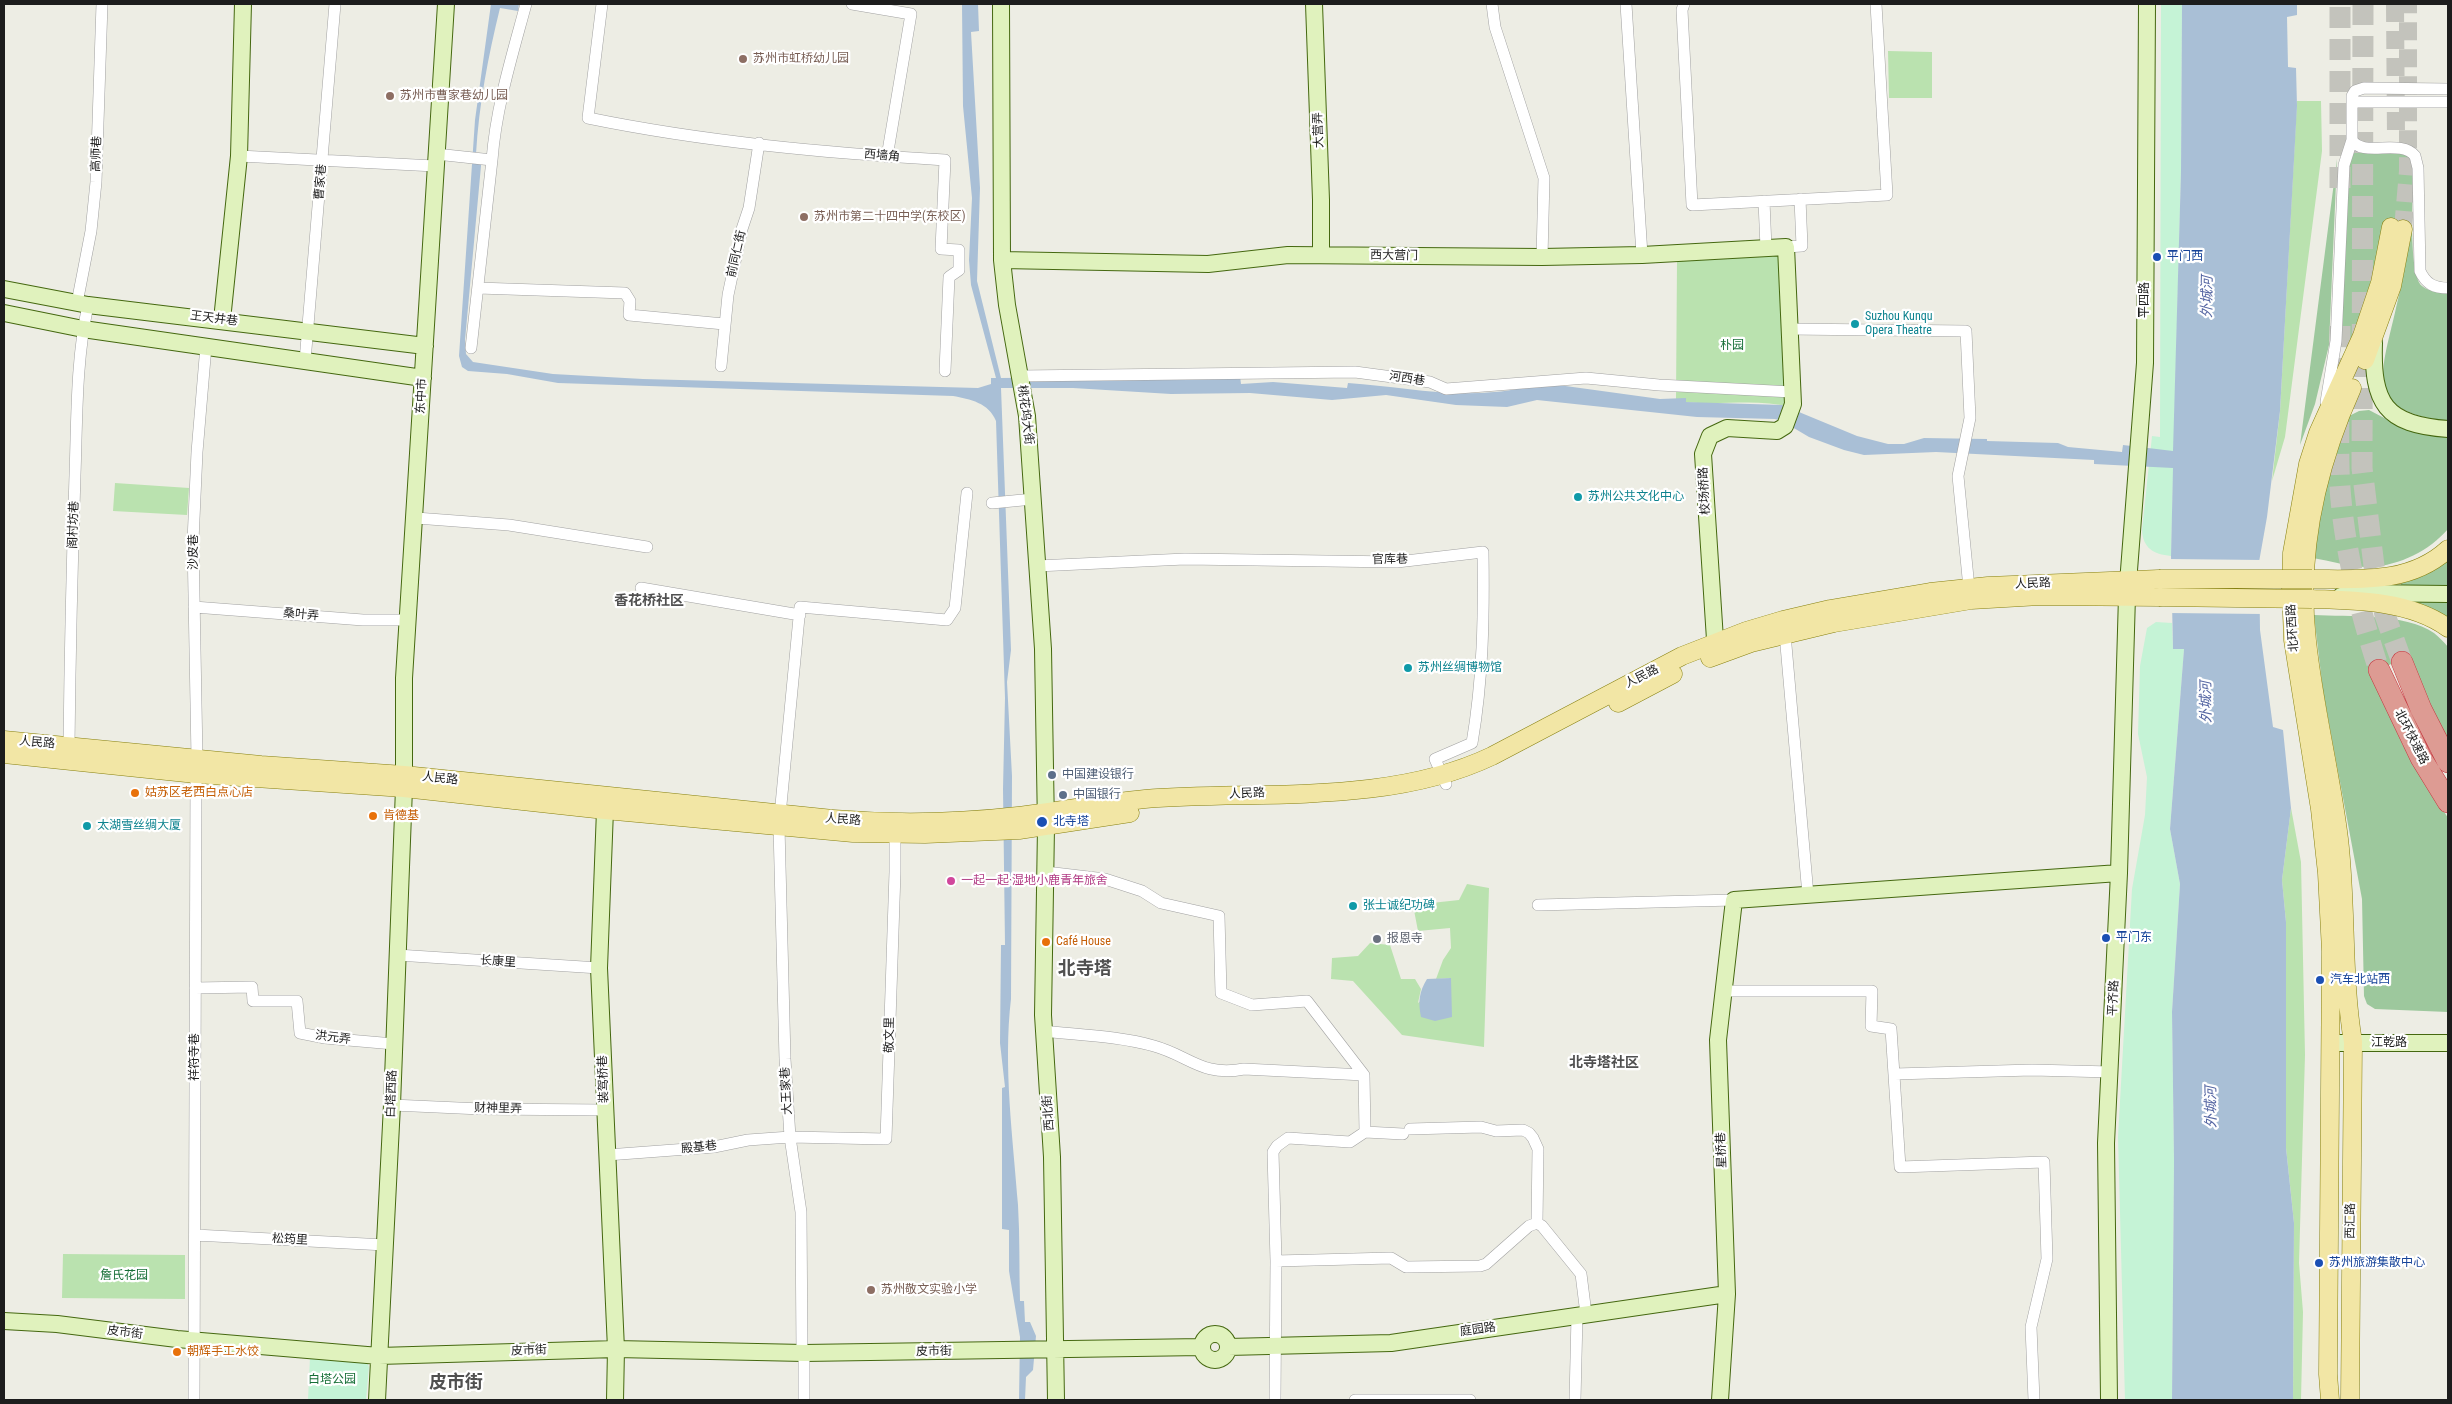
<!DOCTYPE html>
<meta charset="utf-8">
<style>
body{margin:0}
#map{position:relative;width:2452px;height:1404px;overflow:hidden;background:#edede4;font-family:"Roboto Condensed",sans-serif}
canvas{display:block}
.frame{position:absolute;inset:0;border:5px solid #1d1d1d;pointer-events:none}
</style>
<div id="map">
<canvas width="2452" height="1404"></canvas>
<div class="frame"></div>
</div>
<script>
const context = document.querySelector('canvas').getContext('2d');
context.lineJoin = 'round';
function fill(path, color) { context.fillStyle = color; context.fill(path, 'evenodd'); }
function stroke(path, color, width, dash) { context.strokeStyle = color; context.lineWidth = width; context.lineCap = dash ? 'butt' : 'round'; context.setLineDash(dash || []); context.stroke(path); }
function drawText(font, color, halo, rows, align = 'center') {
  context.font = font + ' "Roboto Condensed","Noto Sans SC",sans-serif'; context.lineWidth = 4.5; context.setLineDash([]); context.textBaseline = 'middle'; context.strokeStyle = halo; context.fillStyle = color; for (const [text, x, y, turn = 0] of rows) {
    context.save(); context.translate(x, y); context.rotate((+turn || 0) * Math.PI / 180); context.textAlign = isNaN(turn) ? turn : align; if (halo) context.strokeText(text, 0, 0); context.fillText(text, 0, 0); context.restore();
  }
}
const grass = new Path2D(`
 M1888 51 1932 52V98H1889Z
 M2297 101H2321L2322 151 2285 437 2272 481 2280 411Z
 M1783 254 1790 407C1756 398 1720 406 1686 402V399H1676L1677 261Z
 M115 483 189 488 187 515 113 511Z
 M2291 808 2301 862 2305 1055 2299 1263 2303 1312 2301 1400H2293L2294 1223 2286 1148V922L2282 880Z
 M1467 884 1489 888 1484 1047 1402 1035 1353 981 1331 979 1332 958 1358 956 1370 943 1390 945 1401 979H1415L1421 989 1418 1003 1451 978 1436 979 1443 960 1451 948 1450 928 1418 931 1413 905 1459 900Z
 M63 1254 185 1255V1299L62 1298Z`);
const forest = new Path2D(`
 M2354 150H2398L2410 158 2413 171C2413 192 2408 274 2422 286 2429 292 2439 291 2448 291V421C2361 411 2382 372 2396 308 2403 280 2408 252 2411 225L2385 219C2378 248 2365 325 2347 345L2341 346 2347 171Z
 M2337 159 2329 345 2315 404 2300 445Z
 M2369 410 2407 430 2448 436V529C2429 551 2400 565 2371 567 2352 568 2331 561 2313 558L2330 463 2349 416 2359 411Z
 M2448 559V587H2401V581Z
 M2399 597 2448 598V618Z
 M2314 615C2348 617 2405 613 2434 633 2439 637 2444 642 2448 647V739L2421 689 2408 656 2370 674 2403 745 2448 818V1012L2375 1009 2367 1004 2364 996 2362 899 2323 691Z`);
const park = new Path2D(`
 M2161 4H2182L2181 171 2171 556C2153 554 2143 548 2142 530L2152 436 2160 437Z
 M2156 622 2172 623 2173 649H2184L2170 829 2180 884 2172 1012 2174 1161 2172 1400H2125L2118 1137 2132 889 2145 815 2147 777 2138 734 2140 666 2147 628Z
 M310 1357 367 1362 369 1367 366 1400H308Z`);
const water = new Path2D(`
 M491 4H519L518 11 500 8C488 57 479 104 476 154L482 155 465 340 466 354 473 362 553 374 643 379 978 388 991 384V378H996L971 285 969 260 972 198 963 106 962 4H978L979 31 971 32 980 188 977 281 1001 378 1089 377 1172 380 1240 376 1241 384 1273 382 1347 388 1348 383C1396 386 1445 397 1494 392 1513 391 1531 385 1551 384L1660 399 1686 398V402L1782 405 1857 436 1888 444H1904L1924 438 1987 439V441L2058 443 2068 447 2122 452 2123 445 2173 451 2181 171 2182 4H2297V15L2287 17 2288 67 2296 68 2297 106 2280 411 2267 517 2259 562 2260 630 2273 727 2283 730 2291 808 2282 880 2286 922V1148L2294 1223 2293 1400H2172L2174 1161 2172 1012 2180 884 2170 829 2184 649H2173L2171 556 2173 468 2094 464V460L1936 452 1864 455 1844 450 1809 437 1782 421 1775 419 1697 417 1537 400 1507 407 1456 405 1386 395 1332 400 1250 393 1171 394 1073 388H1001L1011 650 1007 682 1012 776 1011 999C1003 1066 1013 1138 1018 1205 1020 1237 1019 1269 1020 1301H1024L1025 1322H1030L1036 1336 1033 1370 1026 1377 1025 1400H1019L1020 1337 1009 1271V1230L1002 1229V1088L1005 1087 1000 1043 1001 945H1005L1003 789 1005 698 996 421C989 403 970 399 953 396L558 383 507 374 468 371 462 367 459 356 475 120Z
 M1451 978 1452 1017 1435 1021 1421 1017C1418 1002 1419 992 1427 979Z`);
const pier = new Path2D(`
 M2168 559 2262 560 2263 614 2169 613Z`);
const primaryTunnel = new Path2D(`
 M2395 4 2396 136
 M2403 229 2408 171V4`);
const highwayTunnel = new Path2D(`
 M2363 4 2362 468 2374 566 2385 615 2402 662
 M2340 188V4
 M2340 326C2340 374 2338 421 2339 468 2341 536 2358 606 2379 670`);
const street = new Path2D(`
 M602 4 588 118C705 142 826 153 945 160L941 249 959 250V270L949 277 945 371
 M852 4 911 14 887 157
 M1492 4 1495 27 1544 178 1542 257
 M1626 4 1642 255
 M1684 4 1682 10 1692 205 1887 195 1876 4
 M2352 102H2448
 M2352 140C2362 158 2401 138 2415 156L2418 168 2420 271C2426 284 2434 288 2448 288
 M436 154 492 160C496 107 512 56 526 4
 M239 156 435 166
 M1764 201 1766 248
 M1786 247 1802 246 1800 199
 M478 288 625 293 630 301 629 315 724 324
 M77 303 91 231 96 182 102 4
 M1789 329 1966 331 1970 418 1958 476 1969 588
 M471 348 492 160
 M305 361 335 4
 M721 366 728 295 742 229 749 208 759 143
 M1020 376 1355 372 1430 382 1446 389 1586 378 1659 385 1792 392
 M2326 402 2336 341 2344 165 2352 140V96L2355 91 2364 88 2448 89
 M992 503 1033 499
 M416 518 509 525 647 547
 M1037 566 1185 559 1397 562 1483 552C1484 617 1483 679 1472 743L1435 759 1446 784
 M641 588 800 615
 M194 607 363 620H409
 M1785 634 1808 895
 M69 746C70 656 72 566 75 475 77 419 76 360 88 305
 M197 758 193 541 197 452 206 346
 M780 815 800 607 947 620 955 608 967 493
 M779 827 785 1059 790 1137 801 1212 802 1353
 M1046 872 1105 879 1142 891 1161 903 1219 916 1221 993 1252 1005 1307 1001 1364 1075 1365 1132
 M1538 905 1734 900
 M397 955 599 968
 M195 988 252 987 253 1001H297L300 1033 325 1038 394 1044
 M1724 991H1872L1871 1026 1891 1029 1900 1167 2044 1162 2047 1259 2031 1327 2034 1400
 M1043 1031C1079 1035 1119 1036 1154 1046 1190 1056 1202 1077 1244 1069L1364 1075
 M1895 1074 2032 1070 2111 1072
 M392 1105 481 1109 605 1110
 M1410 1129 1481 1127 1496 1131 1523 1130 1529 1133 1533 1138 1538 1149 1537 1223
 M607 1155 714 1147 748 1140 790 1137 886 1139 895 872V834
 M195 1235 385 1245
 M1276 1261 1391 1258 1406 1267 1480 1266 1486 1264 1529 1226 1537 1223 1542 1226 1581 1274 1586 1314
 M194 1400 196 774
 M804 1400V1353
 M1275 1400 1276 1261 1273 1152 1277 1146 1288 1138 1350 1142 1365 1132 1403 1134
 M1355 1400H1470
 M1575 1400 1577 1316`);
const secondary = new Path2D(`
 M1001 4 1002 260 1007 305 1027 416 1043 649 1046 827 1043 1015 1052 1157 1056 1400
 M1314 4 1321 200V255
 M1002 260 1208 264 1288 255 1542 257 1642 255 1786 247 1793 404 1785 426 1777 431 1727 428 1710 436 1703 454 1716 655
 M4 289 88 305 425 346
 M4 313 83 329 423 378
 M222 320 239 156 243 4
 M2374 343C2372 403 2385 425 2448 429
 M2341 596 2362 593 2448 594
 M605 810 599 968 616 1349 615 1400
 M2331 1043H2448
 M4 1321 57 1324 177 1339 379 1356 616 1349 804 1353 1202 1347
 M1202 1347a13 13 0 1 1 26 0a13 13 0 1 1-26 0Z
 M1228 1347 1391 1343 1727 1294
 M377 1400 392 1105 404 788V678L446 4
 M1720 1400 1727 1294 1718 1040 1734 900 2119 873
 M2109 1400 2106 1143 2119 873 2127 596 2145 363 2147 4`);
const primary = new Path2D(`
 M2365 360 2392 286 2403 229
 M2312 579C2360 579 2410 584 2448 549
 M2312 599C2356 600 2411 601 2448 628
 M1710 658 1751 643 1834 623 1971 600 2040 596 2159 597
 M1618 703 1673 674
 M4 740 261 765 404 775 833 819C894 824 957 823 1018 816 1060 811 1102 803 1145 799 1258 790 1387 806 1492 756L1682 656 1746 631 1783 620 1830 609 1930 592 1988 586 2159 579
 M4 754 196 774 404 788 605 810 853 833 925 834 1019 830 1130 813
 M2330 1400 2328 1374 2331 951 2327 873 2320 809 2293 640 2291 587 2292 553 2308 464 2318 433 2362 336 2380 283 2391 227
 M2350 1400 2353 1042C2342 976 2347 907 2339 839 2331 773 2314 708 2307 641 2297 553 2316 468 2352 388`);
const highway = new Path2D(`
 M2402 662 2421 709 2448 762
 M2379 670 2421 758 2448 802`);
const primaryBridge = new Path2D(`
 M2159 579H2312
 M2159 597 2312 599`);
const markers = [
 [743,59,5,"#8d6e63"],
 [390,96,5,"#8d6e63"],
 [804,217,5,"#8d6e63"],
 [2157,257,5,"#1a4fb4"],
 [1855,324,5,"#0f9aa8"],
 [1578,497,5,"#0f9aa8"],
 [1408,668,5,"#0f9aa8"],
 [1052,775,5,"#5c6f8a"],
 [135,793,5,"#e8710a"],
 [1063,795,5,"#5c6f8a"],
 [373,816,5,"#e8710a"],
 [1042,822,6,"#1a4fb4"],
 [87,826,5,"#0f9aa8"],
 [951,881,5,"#d1479c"],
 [1353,906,5,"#0f9aa8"],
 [2106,938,5,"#1a4fb4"],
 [1377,939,5,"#6b7280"],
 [1046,942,5,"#e8710a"],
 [2320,980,5,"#1a4fb4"],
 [2319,1263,5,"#1a4fb4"],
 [871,1290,5,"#8d6e63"],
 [177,1352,5,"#e8710a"]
];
const educationNames = [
 ["苏州市虹桥幼儿园",753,59],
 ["苏州市曹家巷幼儿园",400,96],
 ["苏州市第二十四中学(东校区)",814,217],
 ["苏州敬文实验小学",881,1290]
];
const streetNames = [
 ["大营弄",1319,130,-92],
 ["高师巷",97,154,-88],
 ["西墙角",882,156,5],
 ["曹家巷",321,182,-85],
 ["前同仁街",737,254,-77],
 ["西大营门",1394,256,1],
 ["平四路",2145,300,-90],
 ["王天井巷",214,319,7],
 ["河西巷",1407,379,9],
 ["东中市",422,396,-87],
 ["桃花坞大街",1025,415,83],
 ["校场桥路",1705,491,-93],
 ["阁村坊巷",74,525,-88],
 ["沙皮巷",194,552,-90],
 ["官库巷",1390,560,-1],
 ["人民路",2033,584,-2],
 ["桑叶弄",301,615,5],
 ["北环西路",2293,628,-94],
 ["人民路",1642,677,-27],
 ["北环快速路",2411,737,63],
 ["人民路",37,743,5],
 ["人民路",440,779,6],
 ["人民路",1247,794,-2],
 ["人民路",843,820,4],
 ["长康里",498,962,4],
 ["平齐路",2114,998,-87],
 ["敬文里",890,1035,-89],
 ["洪元弄",333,1038,7],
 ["江乾路",2389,1043],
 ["祥符寺巷",195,1057,-90],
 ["装驾桥巷",604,1079,-92],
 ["大王家巷",787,1091,-93],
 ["白塔西路",392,1094,-88],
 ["财神里弄",498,1109,1],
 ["西北街",1049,1113,-94],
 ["殿基巷",699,1148,-6],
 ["星桥巷",1722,1150,-92],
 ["西汇路",2351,1221,-89],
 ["松筠里",290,1240,3],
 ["庭园路",1478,1330,-8],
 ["皮市街",125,1333,7],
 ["皮市街",529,1351,-2],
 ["皮市街",934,1352,-1]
];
const transitNames = [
 ["平门西",2167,257],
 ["北寺塔",1053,822],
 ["平门东",2116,938],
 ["汽车北站西",2330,980],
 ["苏州旅游集散中心",2329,1263]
];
const cultureNames = [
 ["Suzhou Kunqu",1865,317],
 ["Opera Theatre",1865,331],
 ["苏州公共文化中心",1588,497],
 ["苏州丝绸博物馆",1418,668],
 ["太湖雪丝绸大厦",97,826],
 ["张士诚纪功碑",1363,906]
];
const parkNames = [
 ["朴园",1732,346],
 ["詹氏花园",124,1276],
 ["白塔公园",332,1380]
];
const serviceNames = [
 ["中国建设银行",1062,775],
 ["中国银行",1073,795]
];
const foodNames = [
 ["姑苏区老西白点心店",145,793],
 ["肯德基",383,816],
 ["Café House",1056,942],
 ["朝辉手工水饺",187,1352]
];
const hotelNames = [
 ["一起一起·湿地小鹿青年旅舍",961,881]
];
const worshipNames = [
 ["报恩寺",1387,939]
];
const waterNames = [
 ["外城河",2208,297,-89],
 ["外城河",2207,702,-91],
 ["外城河",2212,1107,-91]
];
const neighbourhoodNames = [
 ["香花桥社区",649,601],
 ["北寺塔社区",1604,1063]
];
const districtNames = [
 ["北寺塔",1085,969],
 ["皮市街",456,1383]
];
fill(grass, '#bae2af');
fill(forest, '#9dc89d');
fill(park, '#c5f3d6');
fill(water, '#a9bfd6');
fill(pier, '#edede4');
stroke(primaryTunnel, '#c3c3bc', 18, [18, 9]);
stroke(highwayTunnel, '#c3c3bc', 21, [21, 11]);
stroke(street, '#a1a1a1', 12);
stroke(secondary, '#456810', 18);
stroke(primary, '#878110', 19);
stroke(highway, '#c6363f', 22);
stroke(street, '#fff', 11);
stroke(secondary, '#e0f2bd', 16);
stroke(primary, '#f2e6a5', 18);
stroke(highway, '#dd9b93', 21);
stroke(primaryBridge, '#878110', 19, []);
stroke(primaryBridge, '#f2e6a5', 18);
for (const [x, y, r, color] of markers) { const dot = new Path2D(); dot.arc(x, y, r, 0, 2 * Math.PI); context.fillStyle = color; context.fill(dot); stroke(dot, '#fff', 2); }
drawText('12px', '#785e54', '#fff', educationNames, 'left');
drawText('12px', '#1d1d1d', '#fff', streetNames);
drawText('12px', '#164399', '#fff', transitNames, 'left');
drawText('12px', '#0d838f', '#fff', cultureNames, 'left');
drawText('12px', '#176f37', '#fff', parkNames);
drawText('12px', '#4e5e75', '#fff', serviceNames, 'left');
drawText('12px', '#c56008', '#fff', foodNames, 'left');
drawText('12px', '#b23c85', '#fff', hotelNames, 'left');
drawText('12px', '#5b616d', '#fff', worshipNames, 'left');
drawText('italic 14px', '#5465a2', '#fff', waterNames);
drawText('bold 14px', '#505050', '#fff', neighbourhoodNames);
drawText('bold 18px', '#505050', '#fff', districtNames);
</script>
